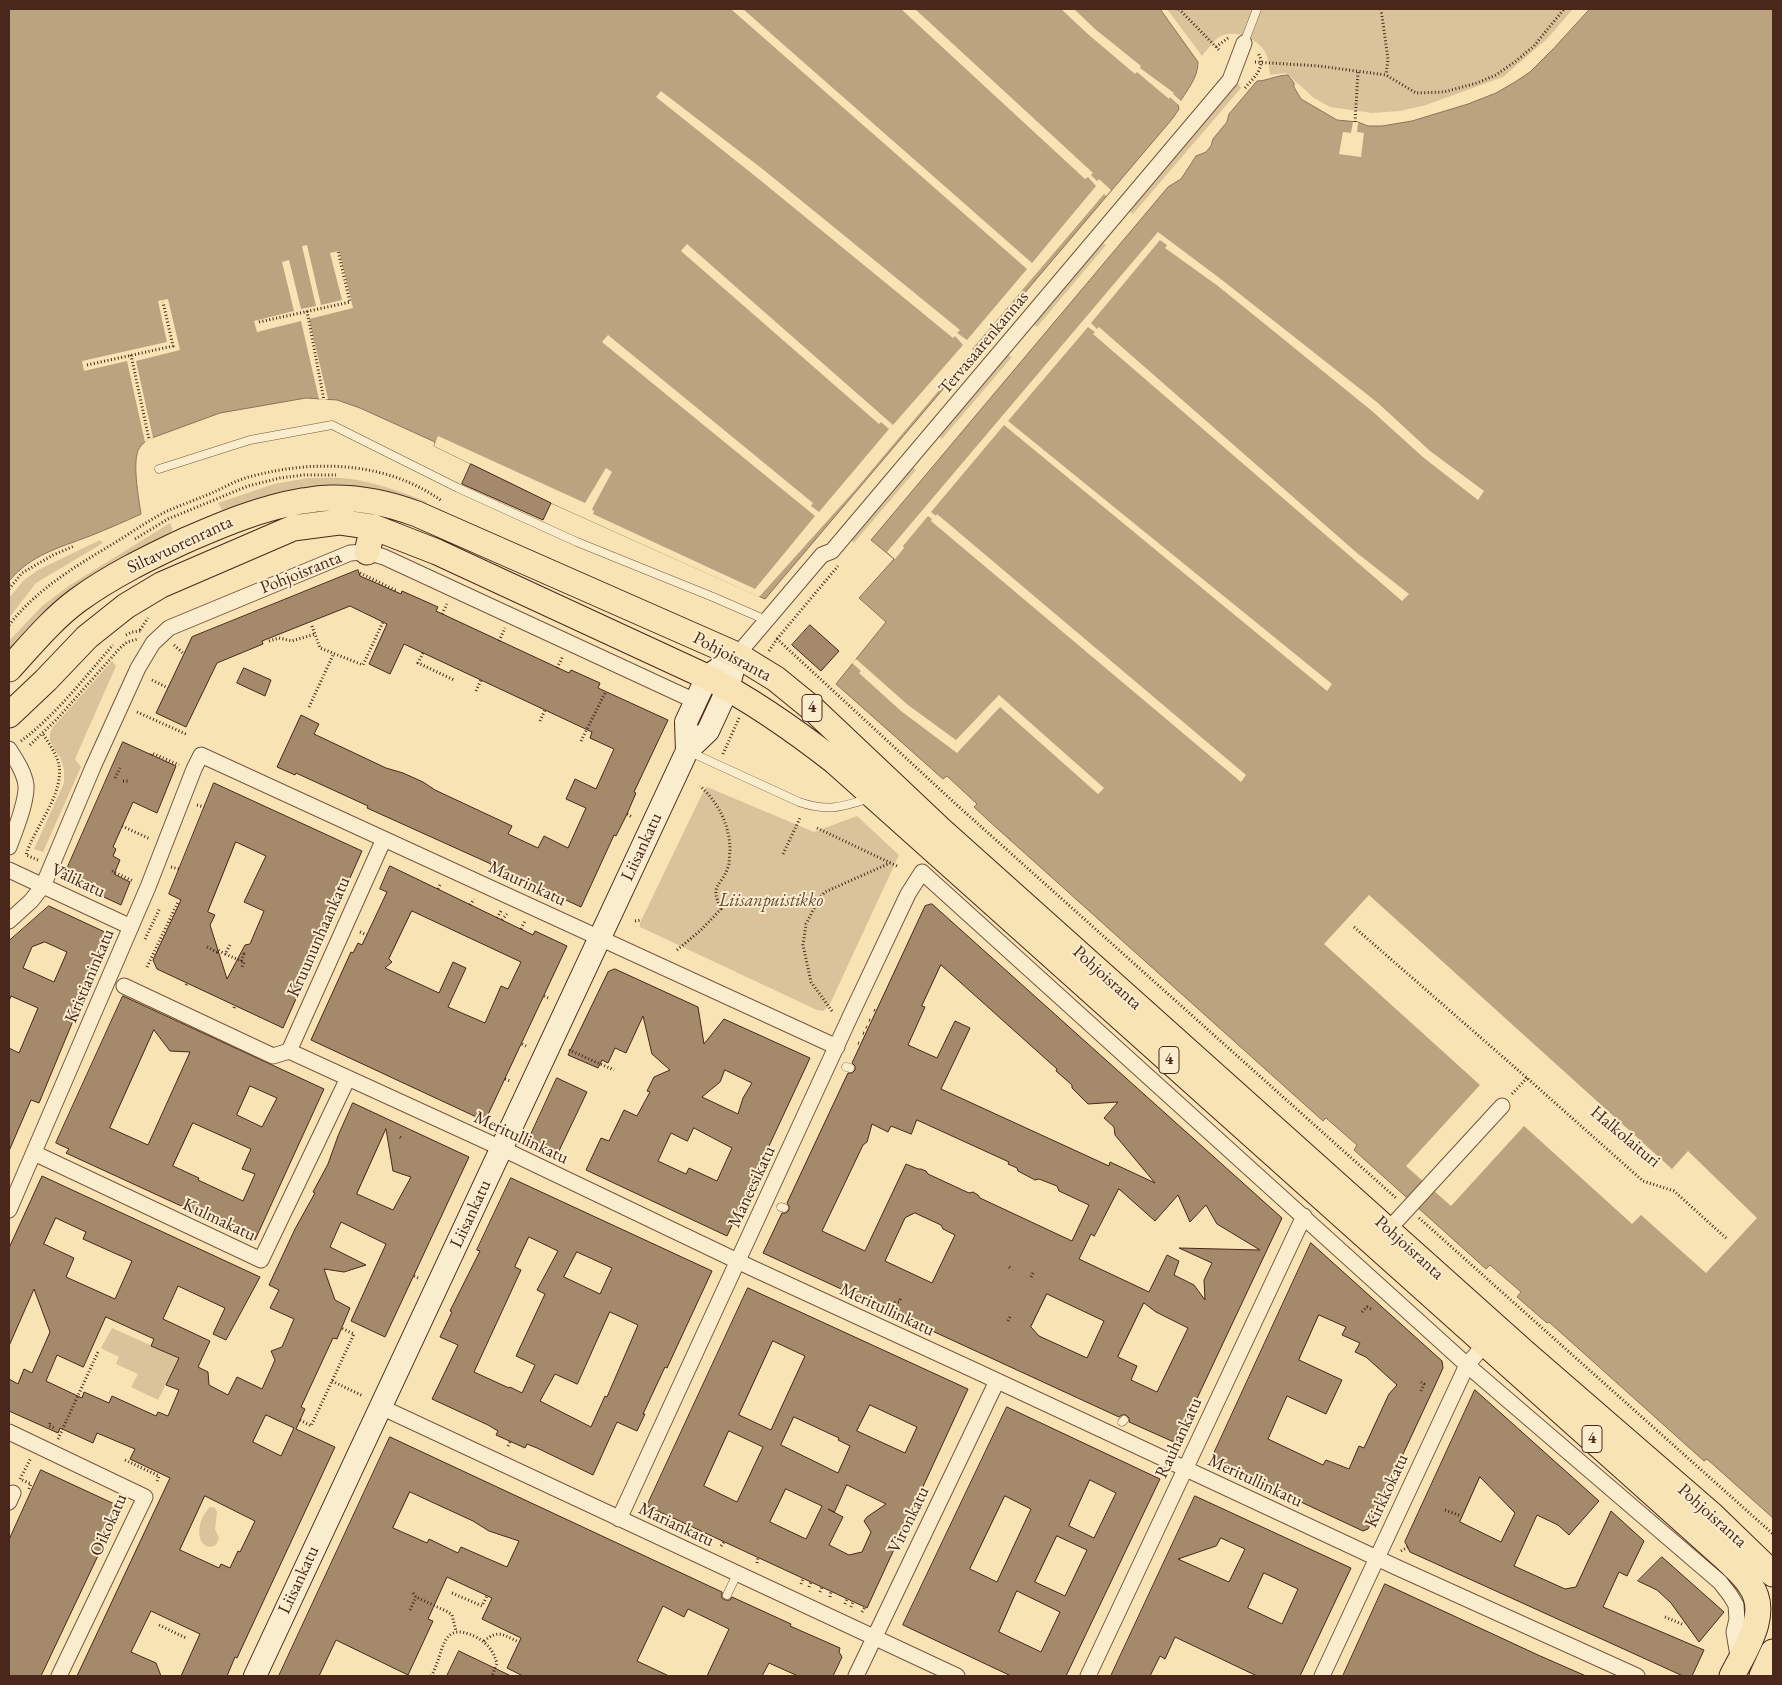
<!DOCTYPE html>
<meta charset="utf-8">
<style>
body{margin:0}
#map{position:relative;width:1782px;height:1685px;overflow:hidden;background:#f8e3b4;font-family:"EB Garamond",serif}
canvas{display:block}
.frame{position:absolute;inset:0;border:10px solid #49271b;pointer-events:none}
</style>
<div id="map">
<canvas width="1782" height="1685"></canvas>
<div class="frame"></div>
</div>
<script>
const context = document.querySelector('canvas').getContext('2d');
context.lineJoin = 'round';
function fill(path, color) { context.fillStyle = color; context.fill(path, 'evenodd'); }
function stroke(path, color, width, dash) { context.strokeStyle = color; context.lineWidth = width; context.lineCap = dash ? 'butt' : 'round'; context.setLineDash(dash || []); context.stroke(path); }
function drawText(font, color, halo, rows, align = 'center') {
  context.font = font + ' "EB Garamond",serif'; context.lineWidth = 4; context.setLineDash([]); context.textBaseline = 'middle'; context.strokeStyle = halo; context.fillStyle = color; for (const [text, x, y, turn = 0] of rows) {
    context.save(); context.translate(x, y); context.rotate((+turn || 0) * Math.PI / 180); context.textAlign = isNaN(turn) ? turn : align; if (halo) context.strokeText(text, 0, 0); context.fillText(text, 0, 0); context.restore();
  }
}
const green = new Path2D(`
 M1167 9H1573L1547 39 1503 77 1426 105 1400 111 1372 113 1330 107 1314 98 1286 73 1270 75C1269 69 1269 62 1267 56 1261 40 1237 29 1221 36 1214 40 1208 49 1202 56Z
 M1236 80 1241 88 1133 214 1127 209Z
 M1101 242 1106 245 1037 327 1032 323Z
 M1007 354 1012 357 942 439 938 435Z
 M912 467 916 470 854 543 851 540Z
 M308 478C322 478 337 477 351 479 378 483 402 492 427 502L422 509 389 493 347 485 296 490 222 510 218 503 274 484Z
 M170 523 173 530 9 653V641L42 606 70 585Z
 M100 540 103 543 36 583 9 618V598L24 580 38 570Z
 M112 661 116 666 75 759 81 767 43 852 34 849 64 783V769L60 757 55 751 50 740V733L53 727Z
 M707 787 814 832 857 816 899 855 829 1006 823 1011 817 1010 640 927V923L704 790Z
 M112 1328 179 1358 158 1400 131 1387 138 1374 116 1364 119 1357 101 1348Z
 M210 1507 215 1508 217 1512 215 1529 219 1538 216 1545C203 1552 197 1537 200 1525 201 1519 206 1511 210 1507Z`);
const water = new Path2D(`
 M9 9H1160L1198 62C1198 79 1186 91 1178 105L1179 109 1173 118 765 599 551 503 434 446 435 442 360 408 337 400 306 398 220 413 149 439C146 441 142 444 140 447 131 458 139 500 141 514 124 522 107 529 90 536 59 548 32 554 9 581Z
 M1590 9H1773V1518L1707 1459 1704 1461 1549 1322 1547 1323 1517 1297 1521 1292 1490 1265 1486 1269 1354 1150 1357 1145 1326 1118 1323 1121 989 821 974 807 977 804 947 776 943 779 836 684 886 622 859 598 894 559 871 540 1168 187 1181 179 1196 156 1206 152 1211 146 1213 139 1227 122 1229 114 1257 81C1267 81 1277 75 1288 75L1294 83V87L1301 99 1337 120 1358 122 1368 126H1382L1412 121 1468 104 1496 93 1515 82 1530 72 1554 48Z`);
const pier = new Path2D(`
 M733 9H743L1032 263 1096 186 1088 177 1085 179 901 9H915L1093 173 1091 175 1097 181 1099 179 1111 190 1106 196 1104 194 972 349 975 351 970 357H967L855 490 759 597 551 503 434 446 438 436 585 503 606 468 612 472 592 509 594 511 593 514 755 589 815 516 602 342 608 335 813 503 811 506 819 512 889 429 881 422 879 424 681 251 687 244 893 425 963 345 955 336 953 338 760 180 656 97 661 91 765 171 960 330 957 333 967 340 1027 269 732 10Z
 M1061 9H1074L1095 29 1141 66 1140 68 1174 93 1173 94 1182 102 1181 107 1170 97 1169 99 1137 72 1135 74 1089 35Z
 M1353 122H1358L1357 132 1364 133 1361 157 1339 154 1343 132 1351 133Z
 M1158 232 1222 280 1378 403 1430 451 1484 491 1478 500 1424 458 1372 411 1218 286 1165 248 1167 245 1160 240 1091 323 1097 329 1099 327 1357 553 1409 594 1402 601 1093 334 1095 332 1088 327 1008 421 1332 684 1327 691 1004 425 931 512 936 516 937 514 1246 775 1241 782 931 521 932 519 928 516 903 546 904 548 895 559 887 552Z
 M307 245 321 305 342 300 330 253 339 251 353 308 309 319 328 399 324 400 319 399 301 321 257 332 254 321 294 311 282 262 289 260 301 309 316 306 302 246Z
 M168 299 180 350 136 361 153 438 145 442 127 361 84 371 82 361 167 342 158 301Z
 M856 659 908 705 956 740 999 695 1104 788 1098 794 1000 707 957 753 901 711 859 673 861 671 852 663Z
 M1369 895 1672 1169 1688 1151 1757 1218 1706 1273 1641 1215 1632 1224 1524 1126 1451 1206 1406 1166 1480 1085 1324 944Z`);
const building = new Path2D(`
 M471 464 551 503 543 520 462 484Z
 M358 570 360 576 401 594 402 591 438 607 436 611 554 666 569 673 571 670 600 683 598 688 668 720 634 792 636 793 627 814 616 836 614 835 581 907 490 865 491 864 367 808 368 806 296 773 295 775 277 767 301 715 319 724 314 734 386 768 403 773 423 782 435 790 512 826 508 834 538 848 544 836 568 848 586 808 566 799 575 779 596 789 614 749 590 738 592 732 404 644 390 674 369 664 387 624 350 606 262 641 263 644 217 663 186 727 156 713 192 637Z
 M810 625 839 651 821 671 792 645Z
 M244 668 271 680 265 696 237 683Z
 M123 742 176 766 157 813 133 802 113 847 116 849 113 856 120 860 114 874 130 882 121 905 63 878Z
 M214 783 362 851 283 1028 157 969 153 960 181 900 169 894ZM236 842 266 856 244 902 264 911 250 944 245 945 227 979 210 925 215 915 208 912Z
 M390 866 533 935 535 931 567 946 485 1121 311 1040 351 952 353 953 358 943 362 945 387 892 380 889ZM412 911 521 962 508 989 501 986 485 1023 448 1007 466 968 453 962 439 993 385 968 392 962 389 959Z
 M932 904 1282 1218 1176 1443 1129 1422V1418L1126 1415H1122L1119 1417 763 1253 782 1213H786L789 1210V1206L787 1203 848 1073H852L855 1070V1066L852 1063 925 906ZM941 965 1057 1069 1056 1071 1072 1085V1088L1088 1104 1118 1102 1104 1118 1114 1127 1115 1135 1155 1183 1110 1162 1109 1166 941 1089 970 1028 955 1021 937 1058 908 1045 925 1007 922 1006ZM917 1120 1009 1162 1008 1164 1017 1168 1018 1171 1035 1180 1039 1179 1057 1186 1059 1191 1089 1205 1072 1241 980 1198 978 1195 973 1192 969 1193 928 1174 926 1171 921 1169H918L906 1164 865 1251 822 1231 863 1145 867 1142 872 1124 888 1132 891 1126 911 1134ZM1119 1189 1155 1221 1178 1195 1190 1222 1206 1205 1217 1224 1260 1250 1179 1248 1212 1263 1204 1280 1205 1300 1194 1285 1174 1275 1179 1261 1167 1255 1149 1292 1079 1259 1091 1234 1094 1236ZM915 1213 941 1225 943 1229 955 1235 932 1283 885 1261 905 1218ZM1047 1294 1104 1321 1087 1358 1039 1336 1031 1327ZM1144 1303 1156 1312 1188 1328 1157 1392 1131 1380 1137 1366 1118 1357Z
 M49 906 109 934 39 1103 31 1100 9 1151V1048L19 1053 38 1008 11 996 9 1001V941ZM45 942 67 952 54 982 23 968 32 947Z
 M615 969 698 1007 704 1044 724 1019 810 1058 727 1236 586 1170 601 1138 609 1141 624 1110 637 1116 650 1092 647 1091 654 1077 670 1070 652 1054 643 1016 626 1053 615 1048 608 1063 602 1060 598 1068 568 1055 608 972ZM725 1070 752 1083 743 1098 738 1114 702 1097 720 1082ZM694 1128 732 1148 717 1181 689 1168 686 1174 658 1161 671 1133 687 1141Z
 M123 996 324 1089 255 1240 66 1153 69 1149 56 1143ZM154 1030 170 1051 190 1052 148 1145 110 1128ZM250 1086 277 1098 262 1127 237 1115ZM193 1123 251 1149 242 1169 255 1174 243 1201 198 1180 199 1178 173 1166Z
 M557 1078 587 1092 557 1155 528 1141Z
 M353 1103 469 1157 385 1337 351 1321 386 1244 341 1222 330 1247 366 1265 344 1272 324 1269 335 1300 350 1308 337 1339 333 1338 301 1407 305 1409 296 1429 335 1447 237 1658 235 1657 227 1676H181L200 1634 151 1611 131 1652 156 1663 161 1676H77L170 1478 130 1459 135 1449 97 1433 93 1443 60 1428 58 1433 9 1411V1379L18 1384 24 1369 32 1373 50 1332 34 1289 9 1346V1248L42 1176 260 1277 226 1340 213 1334 225 1308 178 1286 163 1319 210 1341 198 1367 208 1372 209 1385 228 1395 237 1377 262 1389 275 1360 271 1351 282 1347 294 1319 270 1308 279 1290 269 1285 295 1229 315 1193 313 1192 328 1164 338 1136ZM386 1129 393 1171 411 1177 393 1210 357 1194ZM56 1218 86 1232 83 1239 132 1261 115 1299 66 1277 74 1258 44 1244ZM106 1317 154 1339 151 1346 179 1358 166 1385 179 1390 168 1416 158 1412 156 1416 112 1396 109 1403 84 1392 82 1398 46 1381 57 1355 83 1367ZM266 1415 294 1428 281 1456 253 1442ZM205 1496 255 1521 240 1552 238 1551 230 1568 221 1564 219 1568 180 1550Z
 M511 1178 712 1271 667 1368 665 1367 643 1414H645L637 1431 617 1422 593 1475 537 1448 527 1444 525 1448 496 1435 498 1431 488 1425 432 1399 458 1345 440 1337 452 1312 450 1311 480 1251 477 1250ZM529 1237 558 1251 537 1290 545 1294 516 1356 535 1365 522 1393 510 1387 509 1388 474 1372 521 1270 515 1267ZM577 1252 612 1268 600 1294 564 1277ZM610 1312 638 1325 607 1397 605 1396 591 1427 540 1401 555 1374 577 1384Z
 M1311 1243 1442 1361 1443 1368 1432 1392 1368 1529 1363 1531 1211 1460ZM1319 1315 1346 1327 1342 1335 1360 1343 1355 1352 1366 1357 1397 1385 1389 1394 1364 1448 1359 1446 1349 1469 1326 1460 1323 1465 1268 1439 1287 1396 1326 1414 1342 1380 1299 1360Z
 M748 1288 968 1389 867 1608 647 1506ZM773 1341 805 1356 771 1430 739 1415ZM870 1405 917 1427 905 1453 857 1431ZM794 1417 839 1438 838 1440 850 1446 838 1473 781 1445ZM729 1431 763 1447 737 1502 704 1486ZM847 1485 886 1504 867 1517 864 1521 871 1532 862 1552 849 1555 829 1545 843 1517 828 1509 834 1512ZM786 1489 822 1506 806 1539 770 1522Z
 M1475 1390 1599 1501 1569 1535 1558 1525 1537 1515 1514 1566 1565 1589 1576 1587 1611 1511 1644 1541 1627 1576 1619 1572 1603 1607 1704 1650 1692 1676H1683L1410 1552 1405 1542ZM1480 1477 1515 1513 1501 1542 1460 1522Z
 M1007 1407 1160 1479 1066 1676H1011L903 1625ZM1090 1480 1116 1493 1094 1538 1069 1526ZM1005 1496 1031 1509 997 1582 970 1569ZM1057 1536 1087 1550 1065 1596 1035 1582ZM1017 1591 1060 1612 1041 1652 999 1632Z
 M390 1437 722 1592V1598L725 1600H730L732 1597 791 1624 790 1626 840 1648 839 1652 842 1657 833 1676H798L769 1663 762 1676H707L729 1629 688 1609 684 1617 663 1606 637 1661 669 1676H523L507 1668 521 1638 482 1619 492 1598 447 1577 428 1619 433 1621 408 1675 336 1640 319 1676H279ZM410 1492 473 1521 489 1531 519 1541 507 1567 461 1547 458 1553 429 1539 427 1543 393 1528Z
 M41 1470 121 1507 41 1676H9V1540Z
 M1195 1496 1351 1568 1300 1676H1257L1175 1637 1165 1659 1160 1656 1150 1676H1111ZM1221 1538 1245 1549 1229 1582 1178 1559 1216 1546ZM1264 1573 1298 1589 1282 1624 1248 1608Z
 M1662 1557 1724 1612 1699 1642 1671 1603 1657 1590 1638 1581Z
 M1385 1584 1538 1655 1586 1676H1343Z
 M459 1651 511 1676H447Z`);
const path = new Path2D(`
 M1179 9 1219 50
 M1381 9 1388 59 1386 75
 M1216 47 1228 38
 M1255 62 1319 66 1386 75 1416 93 1444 92 1477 83 1496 75 1516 61 1534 46 1564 9
 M1245 88C1254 77 1267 67 1258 53
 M1355 122 1358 72
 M307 311 324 400
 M259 322 350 302 338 251
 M131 355 149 439
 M87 365 173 346 163 302
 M135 539 168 519 248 486 280 478 304 475H336
 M360 573 397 591
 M9 589 22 573 53 555 74 546
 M442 614 447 604
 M9 625C38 588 76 566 116 542 132 532 148 521 165 512 181 505 198 499 214 492 225 487 237 480 249 477 314 459 386 461 442 501
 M312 626 320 648 363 665 383 622
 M140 630 148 618
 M126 635 132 632 141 631
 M777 639 838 566
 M269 641 279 638 292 641 315 634
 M499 641 505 628
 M174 645 184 654
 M769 651 777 639 958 806 1396 1198
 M423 653 418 663 454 680
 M557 668 563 656
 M152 680 168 688
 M476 691 481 680
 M309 707 334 653
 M137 712 188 735
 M540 721 545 710
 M21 741C57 714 84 678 113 645
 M581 741 606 691
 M30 745 57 719 120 648 127 642 138 639
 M723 754 739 718
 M151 755 152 753 179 765
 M115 778 120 768
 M123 781H128
 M197 805 204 807
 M627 814 632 817
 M122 826 150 839
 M817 828 899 867
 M783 854 800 818
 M38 860 26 855C34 827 67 792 58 761 55 752 48 742 43 734
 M171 867 179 869
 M112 871 133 881
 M438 889 441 883
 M470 905 474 899
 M497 918 501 911
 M502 920 507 914
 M635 921 642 920
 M1354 927 1527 1078 1643 1181 1674 1191 1726 1238
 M521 929 525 921
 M360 932 367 935
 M145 939 160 908
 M230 945 225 954 244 962 242 967
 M207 947 217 952 218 950 225 954
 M677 950 701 930 721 909C709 883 721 888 728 867 730 862 729 856 730 851 730 826 719 803 700 786
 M241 961 244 954 246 955
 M147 967 178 902
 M186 985 187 983
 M544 996 548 998
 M234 1008 235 1005
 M874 1010 876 1011
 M832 1011 811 982 803 945 806 924 819 899 825 892 890 863
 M869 1020 872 1021
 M866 1027 868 1028
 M863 1033 866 1034
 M858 1043 861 1044
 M522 1044 526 1046
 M569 1050 614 1070
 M505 1079 510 1081
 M1512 1094 1527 1078
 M484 1119 491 1122
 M400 1137 403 1139
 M1419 1218 1773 1534
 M1009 1267 1012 1269
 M414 1276 418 1278
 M1031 1277 1034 1271
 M891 1303 899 1302 901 1298
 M1362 1312 1367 1307 1371 1309
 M1008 1321 1010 1317
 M332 1381 363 1396
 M1421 1391 1424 1384 1421 1382
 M300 1420 311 1426 354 1334 341 1328
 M50 1423 49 1426 55 1428
 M58 1439 98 1352
 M508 1446 510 1442
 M125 1460 159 1476 157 1482
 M29 1489 31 1484 20 1479 31 1458
 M1445 1510 1461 1516
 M653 1514 655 1509
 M697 1535 699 1530
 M721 1546 724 1542
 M1401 1551 1408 1547
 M757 1563 758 1557
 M801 1584 803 1579
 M809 1587 811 1582
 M820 1592 822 1587
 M413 1593 416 1597 448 1612 452 1615 456 1631
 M452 1593 482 1606 487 1596
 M830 1597 831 1591
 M845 1604 847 1599
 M851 1607 853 1602
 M410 1610 416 1597
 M862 1612 865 1607
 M1665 1617 1684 1625
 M159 1625 186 1638
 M484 1641C499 1629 503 1635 519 1642
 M431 1676C445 1654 439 1619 476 1637 487 1643 493 1650 497 1663L492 1676`);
const lane = new Path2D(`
 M1244 43 1257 9
 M159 469 250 440 332 425 458 488 577 542 713 597 766 620
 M690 752 799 802C828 812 842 807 870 798
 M846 1067 850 1068
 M781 1207 784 1208
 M1122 1422 1124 1420
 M727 1595 737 1574`);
const street = new Path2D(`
 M737 655 822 555 832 551 1230 80 1244 43
 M9 749C16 760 24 772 26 785 27 802 15 831 9 847
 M9 870 131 927
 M9 921 31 901 43 886 93 767 138 668 153 643 169 628 350 553 367 552 384 557 695 701
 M124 986 273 1056 289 1051 501 1148 752 1268 976 1371 1396 1567 1637 1676
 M289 1051 384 839
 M34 1153 261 1260 348 1078
 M9 1210 148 887 194 769 201 755 837 1047
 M1388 1230 1502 1106
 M381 1407 957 1676
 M9 1432 145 1497 59 1676
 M9 1502 13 1493
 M619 1519 849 1019 908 894 922 872 1467 1365 1720 1582 1730 1595 1736 1605 1737 1619 1734 1632 1739 1662
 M856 1676 997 1381
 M1088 1676 1304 1216
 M1322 1676 1467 1365 1491 1337`);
const secondary = new Path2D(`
 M687 751 686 722 707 677 722 666
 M255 1676 687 751 708 731 728 688 737 655`);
const primary = new Path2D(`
 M367 552 373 527
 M9 669C31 645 52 619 78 600 111 576 148 558 184 541 223 524 261 508 302 501 311 500 320 498 329 498 360 497 388 503 417 514L737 655 776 679 814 710 941 830 1524 1352 1712 1515 1773 1574
 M9 715 46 680 87 637 126 606 161 585 293 528 339 522 373 527 437 552 707 677C753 701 793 729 834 761L1726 1559C1734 1567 1744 1575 1750 1585 1771 1613 1745 1650 1732 1676
 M1762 1676 1773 1652`);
const shields = [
 [812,708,20],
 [1169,1060,20],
 [1592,1439,20]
];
const shieldNames = [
 ["4",812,708],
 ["4",1169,1060],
 ["4",1592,1439]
];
const streetNames = [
 ["Tervasaarenkannas",984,343,-50],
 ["Siltavuorenranta",180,545,-25],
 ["Pohjoisranta",301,573,-22],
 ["Pohjoisranta",732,657,28],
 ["Liisankatu",642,847,-65],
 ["Välikatu",78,881,25],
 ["Maurinkatu",527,884,25],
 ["Kruununhaankatu",319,937,-66],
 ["Kristianinkatu",90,976,-67],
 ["Pohjoisranta",1107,978,42],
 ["Halkolaituri",1625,1137,40],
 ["Meritullinkatu",521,1138,25],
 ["Maneesikatu",752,1187,-65],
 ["Liisankatu",471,1214,-65],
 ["Kulmakatu",219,1220,25],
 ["Pohjoisranta",1409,1248,42],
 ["Meritullinkatu",887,1310,25],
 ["Rauhankatu",1179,1438,-65],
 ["Meritullinkatu",1255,1481,25],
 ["Kirkkokatu",1387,1491,-65],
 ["Pohjoisranta",1712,1516,42],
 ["Vironkatu",909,1520,-64],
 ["Oikokatu",109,1525,-66],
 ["Mariankatu",676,1525,25],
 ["Liisankatu",299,1580,-65]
];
const parkNames = [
 ["Liisanpuistikko",771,901]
];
fill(green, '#dac39a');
fill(water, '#bca380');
stroke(water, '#8e7158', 1);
fill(pier, '#f8e3b4');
fill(building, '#a4896b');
stroke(building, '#49271b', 1);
stroke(lane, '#755641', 9);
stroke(street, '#755641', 17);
stroke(secondary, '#49271b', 24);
stroke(primary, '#49271b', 27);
stroke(path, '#49271b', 3, [1, 2.5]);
stroke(lane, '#faedce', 8);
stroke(street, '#faedce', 15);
stroke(secondary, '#faedce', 22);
stroke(primary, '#f8e3b4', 25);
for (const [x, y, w] of shields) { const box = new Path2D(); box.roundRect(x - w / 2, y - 13.5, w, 27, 4); context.fillStyle = '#faedce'; context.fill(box); stroke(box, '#49271b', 1); }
drawText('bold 16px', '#49271b', null, shieldNames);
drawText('18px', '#49271b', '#faedce', streetNames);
drawText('italic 18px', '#664634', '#faedce', parkNames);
</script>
